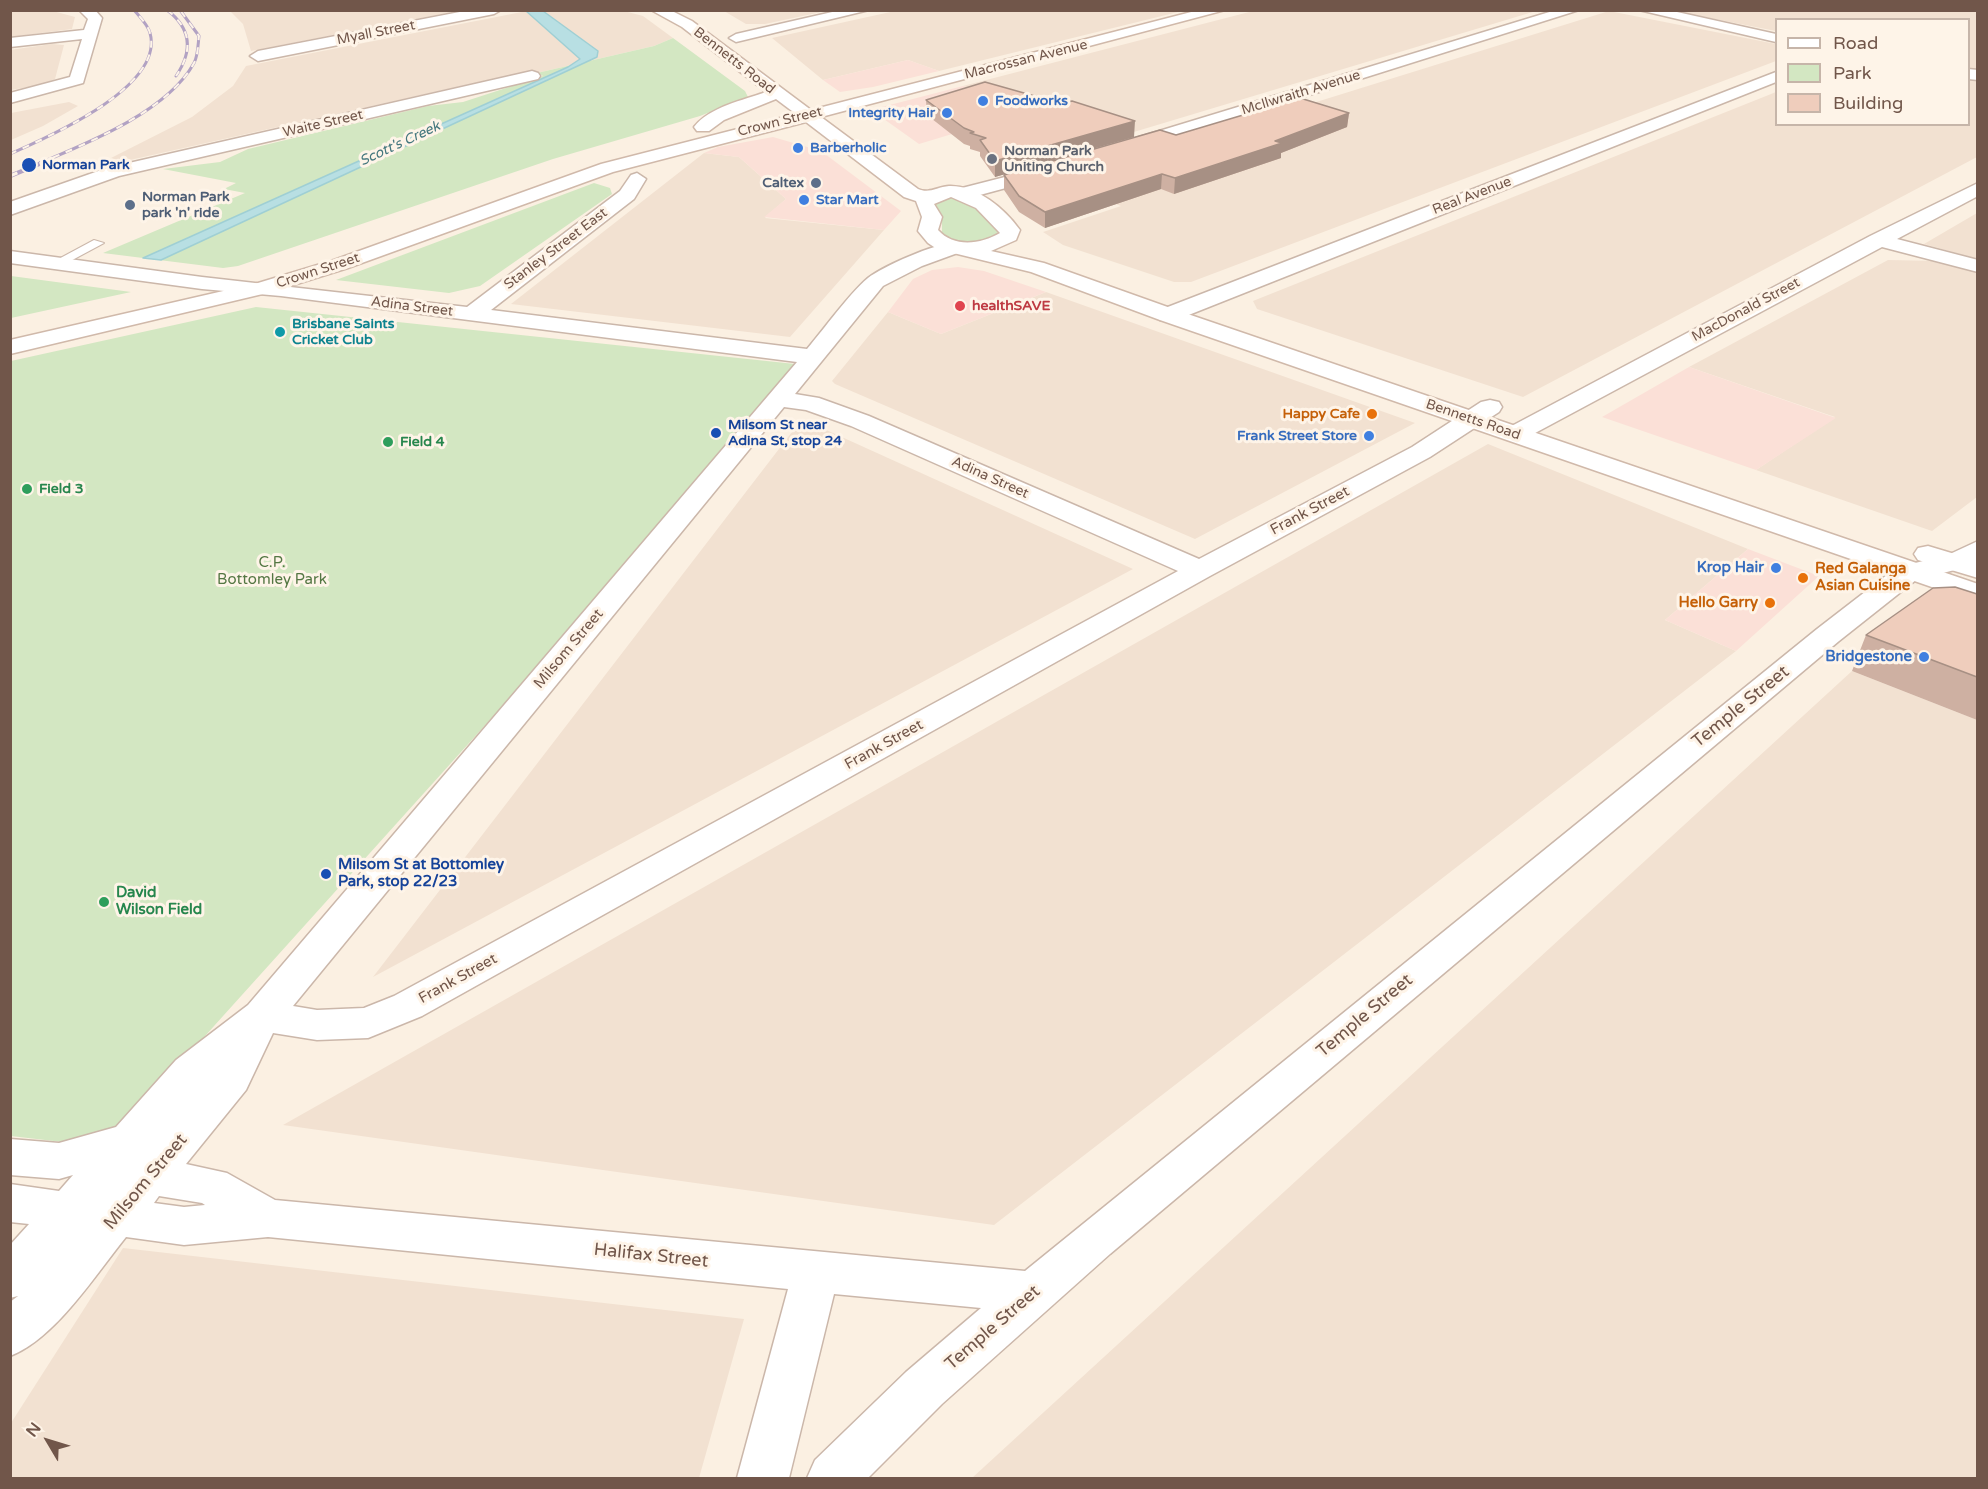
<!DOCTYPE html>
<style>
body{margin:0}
#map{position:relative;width:1988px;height:1489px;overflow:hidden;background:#fbf0e2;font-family:"Varela Round",sans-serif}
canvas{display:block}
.frame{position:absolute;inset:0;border:12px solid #71564a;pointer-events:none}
.legend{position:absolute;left:1775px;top:18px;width:195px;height:108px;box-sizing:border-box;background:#fef4e8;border:2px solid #c6b5a9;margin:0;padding:8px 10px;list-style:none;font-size:18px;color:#71564a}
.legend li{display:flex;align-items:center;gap:12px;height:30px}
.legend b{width:30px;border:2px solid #c6b5a9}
.north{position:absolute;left:18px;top:1411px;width:60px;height:60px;-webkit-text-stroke:4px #fef4e8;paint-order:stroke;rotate:308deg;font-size:16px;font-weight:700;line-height:24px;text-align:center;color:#71564a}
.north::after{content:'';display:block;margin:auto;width:21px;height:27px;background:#71564a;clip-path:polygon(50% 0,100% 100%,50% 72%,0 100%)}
</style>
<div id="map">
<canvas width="1988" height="1489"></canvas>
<div class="frame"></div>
<ul class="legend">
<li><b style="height:8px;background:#fff"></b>Road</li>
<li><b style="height:16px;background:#d3e7c2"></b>Park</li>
<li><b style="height:16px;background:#efcdbc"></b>Building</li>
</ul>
<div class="north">N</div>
</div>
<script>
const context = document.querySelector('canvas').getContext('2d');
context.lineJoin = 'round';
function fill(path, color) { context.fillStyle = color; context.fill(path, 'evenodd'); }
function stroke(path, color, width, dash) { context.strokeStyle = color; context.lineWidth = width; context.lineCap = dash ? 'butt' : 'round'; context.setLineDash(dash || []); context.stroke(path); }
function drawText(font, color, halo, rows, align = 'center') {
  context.font = font + ' "Varela Round",sans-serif'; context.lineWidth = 6; context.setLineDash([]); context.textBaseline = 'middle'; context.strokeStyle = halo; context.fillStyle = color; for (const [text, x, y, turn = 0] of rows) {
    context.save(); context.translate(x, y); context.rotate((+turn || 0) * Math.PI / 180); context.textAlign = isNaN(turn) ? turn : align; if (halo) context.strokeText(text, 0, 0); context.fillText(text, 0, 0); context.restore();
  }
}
const residential = new Path2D(`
 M10 11H53L75 17 72 29 11 37Z
 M230 11H457L251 51 243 24Z
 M527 11H624L643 16 673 38 654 46 537 73 524 72 121 162 111 158 192 117 233 86 246 66Z
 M724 11H826L765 24H746Z
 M895 11H1182L939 71 908 60 823 80 772 38Z
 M1253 11H1536L1094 144 1034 109 963 86Z
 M1609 11 1776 44V61L1191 282H1174L1063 245 1043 232 1121 206 1059 182Z
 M1674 11H1977V71L1969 69 1968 20H1776V31Z
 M52 44 64 45 55 79 46 84 11 90 10 50Z
 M1977 79V157L1523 397 1257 309 1253 301 1776 92V124H1968L1969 80Z
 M69 102 78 106 43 126 11 140V113Z
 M704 153 739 157 786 199 765 218 884 230 790 337 511 304Z
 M1977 213V259L1924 244Z
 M1888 260 1937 261 1977 272V497L1932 531 1756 470 1835 417 1689 367Z
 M1046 292 1415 423 1195 539 835 384 832 381 888 312 941 334Z
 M802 419 1133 569 373 977Z
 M1488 444 1748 549 1665 620 1736 651 994 1225 283 1125Z
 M1852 671 1977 720V1478H972Z
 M123 1248 744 1319 699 1478H11V1423Z`);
const commercial = new Path2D(`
 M908 60 939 71 873 87 840 92 823 80Z
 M963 86 1035 109 919 144 874 112 878 108Z
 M773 137 821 151 901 211 884 230 764 217 786 199 739 157 704 153 718 147Z
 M958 267 984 271 1046 292 941 334 888 312 913 279 932 270Z
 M1689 367 1836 418 1756 470 1602 417Z
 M1748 549 1819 576 1736 651 1665 620Z`);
const green = new Path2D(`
 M673 38 745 91 748 97 700 116 553 159 238 266 223 268 103 253 245 193 224 189 236 183 163 169 220 162 248 149 428 106 463 102 543 76 537 73 654 46Z
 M594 183 610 188 612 194 480 286 449 293 336 280Z
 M955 196 968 199 998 229 997 236C982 246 955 246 942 234V220L935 202Z
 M11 276 131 292 11 318Z
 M256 307 795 364 561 641 105 1147 11 1136V361Z`);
const water = new Path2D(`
 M526 11H543L598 51 597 57 161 260 143 258 568 67 580 59Z`);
const service = new Path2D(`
 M94 240 104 243 63 265 53 262Z`);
const minor = new Path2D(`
 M79 10H95L102 18 83 83 10 103V93L70 77 82 39 10 47V38L84 30 88 19Z
 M470 10H501L494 14 258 61 250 56 258 51Z
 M841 10H869L736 42 729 38 736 34Z
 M1556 10H1579L1135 150H1123L1120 146 1123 142Z
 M1639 10H1668L1776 34V42Z
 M1968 69 1978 70V80L1968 79Z
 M532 71 538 73 540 76 538 79 119 176 10 215V202L107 168Z
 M1776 72V82L1176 320H1160L1157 315 1160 310Z
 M1048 166 1057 171 1054 175 965 199 956 193 958 189Z
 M637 173 646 179 634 199 491 310 807 349C825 328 848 295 868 278 883 266 945 238 963 243L966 247 963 251 922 266 883 286 795 394 819 398 869 416 1199 559 1412 447 1481 402 1490 400 1499 402 1502 407 1499 412 1430 457 1210 576 422 1016 368 1038 317 1040 273 1033 246 1090 186 1164 227 1173 275 1200 1025 1271 1817 629 1896 568 1950 554 1978 541V561L1970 566 1916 580 1839 641 1110 1254 942 1404 868 1478H807L815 1460 906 1372 981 1308 834 1294 789 1478H737L788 1289 268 1237 184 1245 126 1237C96 1274 55 1339 10 1356V1302L18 1296 10 1298V1245L29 1224 10 1222V1184L59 1191 73 1175 59 1179 10 1175V1139L59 1143 116 1127 176 1060 248 1005 797 362 281 296 202 289 10 263V251L202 277 467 307 620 191 631 175ZM784 407 806 410 851 426 1178 571 394 996 364 1008 317 1010 293 1006ZM159 1196 202 1203 205 1205 184 1207 154 1203Z
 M1978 183V196L1897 239 1978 260V272L1882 247 1524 439 1515 441 1506 439 1503 434 1506 429 1870 236Z`);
const secondary = new Path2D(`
 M651 10H670L692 21 811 110 1199 10H1225L821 117 918 189C929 194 937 187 949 186 977 185 1005 209 1020 230L1016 240 991 251 1044 263 1176 310 1978 584V603L1160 320 1031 272 937 249 928 243 918 231 922 217 916 201 904 197 806 122 613 172 348 268 271 292 10 354V340L258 283 334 260 601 164 796 114 776 99 724 120 709 131H697L694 127C709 107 744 100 766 92L682 27ZM951 197 976 208 1000 233C981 244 954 248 938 230L942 217 934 204Z
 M1928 546 1978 561V578L1918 560 1914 554 1918 548Z`);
const railFar1 = new Path2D(`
 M167 10C192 29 193 51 176 76
 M10 154C48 137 165 87 150 33 148 25 139 16 134 10
 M40 163C88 143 168 111 194 63 198 56 198 44 199 36L180 10`);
const rail = new Path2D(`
 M10 176 44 162`);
const wall = new Path2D(`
 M926 100 1134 137 995 177 980 156V152L970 149V146L964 144 927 115Z
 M1349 113 1347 127 1281 153V158L1174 194 1161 189 1045 228 1019 212 1004 190V175L1176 135Z
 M1977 594V720L1852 671 1866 635Z`);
const shadedWall = new Path2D(`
 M1349 113 1347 127 1281 153V158L1174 194 1175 178Z
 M1135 121 1134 137 995 177V161Z
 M1162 174 1161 189 1045 228V212Z`);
const building = new Path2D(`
 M985 82 1063 104 1072 101 1135 121 995 161 980 140 986 138 970 133 974 132 964 128 926 100Z
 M1300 98 1349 113 1275 141 1282 143 1175 178 1162 174 1045 212 1019 196 1004 175 1160 130 1176 135Z
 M1955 587 1977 594V677L1866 635 1933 588Z`);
const markers = [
 [983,101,6,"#3f7fe0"],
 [947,113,6,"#3f7fe0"],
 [798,148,6,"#3f7fe0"],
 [992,159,6,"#6b7280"],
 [29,165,8,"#1a4fb4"],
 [816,183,6,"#5c6f8a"],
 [804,200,6,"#3f7fe0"],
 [130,205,6,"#5c6f8a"],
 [960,306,6,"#e0444e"],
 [280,332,6,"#0f9aa8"],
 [1372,414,6,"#e8710a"],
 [716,433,6,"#1a4fb4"],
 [1369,436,6,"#3f7fe0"],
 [388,442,6,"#2e9e5b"],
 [27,489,6,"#2e9e5b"],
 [1776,568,6,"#3f7fe0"],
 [1803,578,6,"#e8710a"],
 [1770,603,6,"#e8710a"],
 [1924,657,6,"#3f7fe0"],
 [326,874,6,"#1a4fb4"],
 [104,902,6,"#2e9e5b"]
];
const farStreetnames = [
 ["Myall Street",376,33,-11],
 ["Macrossan Avenue",1026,60,-14],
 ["Bennetts Road",734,61,38],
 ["McIlwraith Avenue",1301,93,-17],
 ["Crown Street",780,122,-14],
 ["Waite Street",323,124,-13],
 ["Real Avenue",1472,196,-21],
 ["Stanley Street East",556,249,-37],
 ["Crown Street",318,271,-18],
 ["Adina Street",412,307,7],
 ["MacDonald Street",1746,310,-28],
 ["Bennetts Road",1473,420,19],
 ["Adina Street",990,478,24]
];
const farShopnames = [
 ["Foodworks",995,101],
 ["Integrity Hair",935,113,"right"],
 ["Barberholic",810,148],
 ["Star Mart",816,200],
 ["Frank Street Store",1357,436,"right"]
];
const farWaternames = [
 ["Scott's Creek",400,144,-25]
];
const farWorshipnames = [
 ["Norman Park",1004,151],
 ["Uniting Church",1004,167]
];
const farTransitnames = [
 ["Norman Park",42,165],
 ["Milsom St near",728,425],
 ["Adina St, stop 24",728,441]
];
const farServicenames = [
 ["Caltex",804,183],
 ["Norman Park",142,197,"left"],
 ["park 'n' ride",142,213,"left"]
];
const farHealthnames = [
 ["healthSAVE",972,306]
];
const farCulturenames = [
 ["Brisbane Saints",292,324],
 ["Cricket Club",292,340]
];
const farFoodnames = [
 ["Happy Cafe",1360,414]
];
const farLeisurenames = [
 ["Field 4",400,442],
 ["Field 3",39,489]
];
const streetNames = [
 ["Frank Street",1310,511,-28],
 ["Milsom Street",569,649,-50],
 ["Frank Street",884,745,-29],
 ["Frank Street",458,979,-29]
];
const parkNames = [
 ["C.P.",272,563],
 ["Bottomley Park",272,580]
];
const shopNames = [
 ["Krop Hair",1764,568],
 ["Bridgestone",1912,657]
];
const foodNames = [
 ["Red Galanga",1815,569],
 ["Asian Cuisine",1815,586],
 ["Hello Garry",1758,603,"right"]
];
const transitNames = [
 ["Milsom St at Bottomley",338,865],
 ["Park, stop 22/23",338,882]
];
const leisureNames = [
 ["David",116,893],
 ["Wilson Field",116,910]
];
const nearStreetnames = [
 ["Temple Street",1741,707,-39],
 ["Temple Street",1365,1016,-40],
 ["Milsom Street",146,1182,-50],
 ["Halifax Street",651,1256,6],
 ["Temple Street",993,1328,-41]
];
fill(residential, '#f2e1d1');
fill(commercial, '#fbe0d7');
fill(green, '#d3e7c2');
fill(water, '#b8dfe3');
stroke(water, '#9fcfd4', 1.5);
stroke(service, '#cbb7aa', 2);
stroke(minor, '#cbb7aa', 3);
stroke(secondary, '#d0b9aa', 3);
fill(service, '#fff');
fill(minor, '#fff');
fill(secondary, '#fff');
stroke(railFar1, '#b2a2c3', 3);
stroke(rail, '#b2a2c3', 4.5);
stroke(railFar1, '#fef4e8', 2, [7]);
stroke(rail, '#fef4e8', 3, [8]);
fill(wall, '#ceb0a2');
fill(shadedWall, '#a79084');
fill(building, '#efcdbc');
stroke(building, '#a79084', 1.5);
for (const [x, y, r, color] of markers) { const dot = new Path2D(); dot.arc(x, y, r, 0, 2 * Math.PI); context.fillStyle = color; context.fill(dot); stroke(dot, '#fef4e8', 2); }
drawText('14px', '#71564a', '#fef4e8', farStreetnames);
drawText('bold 14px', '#366cbe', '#fef4e8', farShopnames, 'left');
drawText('italic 14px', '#43767d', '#fef4e8', farWaternames);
drawText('bold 14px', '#5b616d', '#fef4e8', farWorshipnames, 'left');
drawText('bold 14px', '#164399', '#fef4e8', farTransitnames, 'left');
drawText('bold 14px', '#4e5e75', '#fef4e8', farServicenames, 'right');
drawText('bold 14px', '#be3a42', '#fef4e8', farHealthnames, 'left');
drawText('bold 14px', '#0d838f', '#fef4e8', farCulturenames, 'left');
drawText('bold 14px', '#c56008', '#fef4e8', farFoodnames, 'right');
drawText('bold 14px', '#27864d', '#fef4e8', farLeisurenames, 'left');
drawText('15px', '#71564a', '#fef4e8', streetNames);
drawText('15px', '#547743', '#fef4e8', parkNames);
drawText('bold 15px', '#366cbe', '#fef4e8', shopNames, 'right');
drawText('bold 15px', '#c56008', '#fef4e8', foodNames, 'left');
drawText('bold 15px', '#164399', '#fef4e8', transitNames, 'left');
drawText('bold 15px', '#27864d', '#fef4e8', leisureNames, 'left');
drawText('18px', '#71564a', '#fef4e8', nearStreetnames);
</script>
